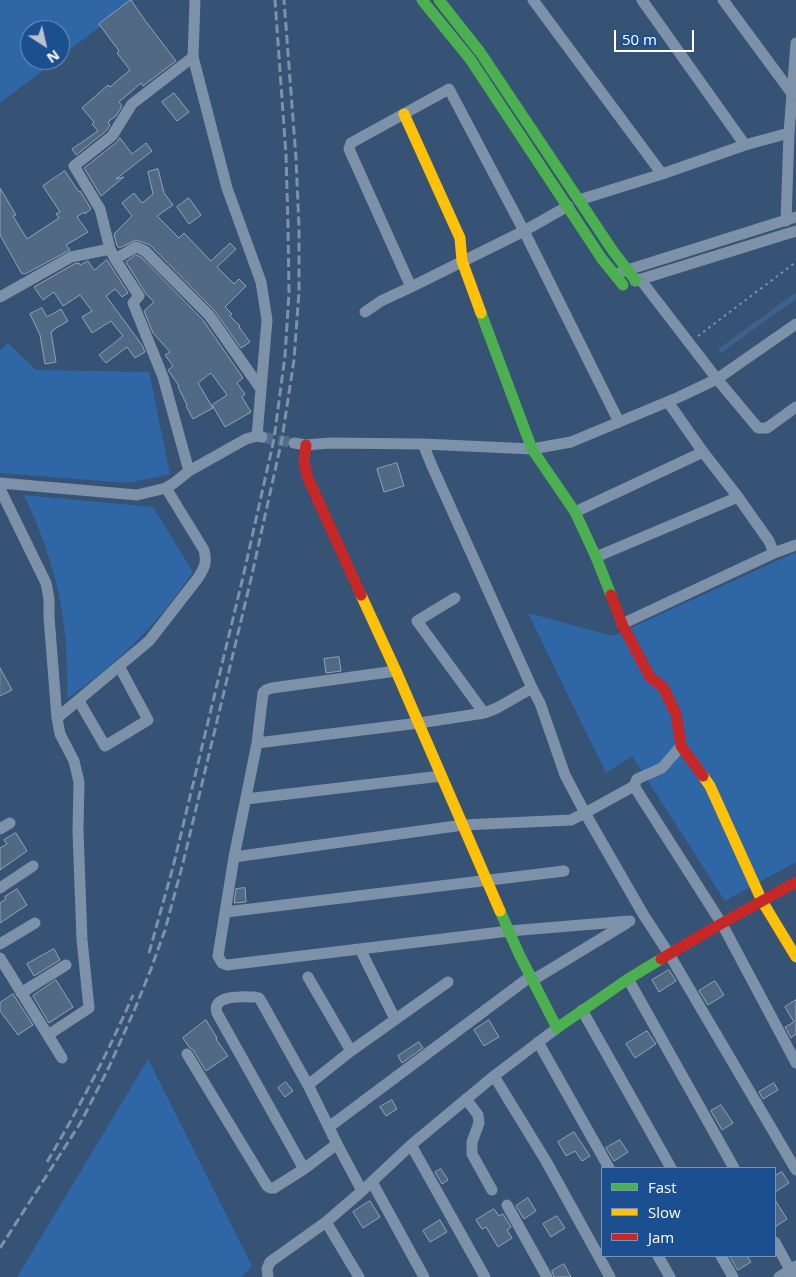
<!DOCTYPE html>
<style>
body{margin:0}
#map{position:relative;width:796px;height:1277px;overflow:hidden;background:#365274;font-family:"Open Sans",sans-serif}
canvas{display:block}
.legend{position:absolute;left:601px;top:1167px;width:175px;height:90px;box-sizing:border-box;background:#1b4f8f;border:1px solid #7695bc;margin:0;padding:6px 9px;list-style:none;font-size:15px;color:#fff}
.legend li{display:flex;align-items:center;gap:10px;height:25px}
.legend b{width:25px;border:1px solid #7695bc}
.north{position:absolute;left:20px;top:20px;width:50px;height:50px;box-sizing:border-box;background:#1b4f8f;border:1px solid #7695bc;border-radius:50%;rotate:145deg;font-size:14px;font-weight:700;line-height:20px;text-align:center;color:#fff}
.north::after{content:'';display:block;margin:auto;width:18px;height:22px;background:#b9c2ce;clip-path:polygon(50% 0,100% 100%,50% 72%,0 100%)}
.scale{position:absolute;left:614px;top:30px;width:80px;height:22px;box-sizing:border-box;border:2px solid #fff;border-top:0;padding-left:6px;font-size:15px;line-height:18px;white-space:nowrap;color:#fff;-webkit-text-stroke:4px #1b4f8f;paint-order:stroke}
</style>
<div id="map">
<canvas width="796" height="1277"></canvas>
<ul class="legend">
<li><b style="height:6px;background:#4caf50"></b>Fast</li>
<li><b style="height:6px;background:#ffc107"></b>Slow</li>
<li><b style="height:6px;background:#c62828"></b>Jam</li>
</ul>
<div class="north">N</div>
<div class="scale">50 m</div>
</div>
<script>
const context = document.querySelector('canvas').getContext('2d');
context.lineJoin = 'round';
function fill(path, color) { context.fillStyle = color; context.fill(path, 'evenodd'); }
function stroke(path, color, width, dash) { context.strokeStyle = color; context.lineWidth = width; context.lineCap = dash ? 'butt' : 'round'; context.setLineDash(dash || []); context.stroke(path); }
const green = new Path2D(`
 M0 0H135L60 57V30H30V60H57L0 103Z
 M8 343 36 370 149 372 170 474 128 483 0 473V350Z
 M24 495 153 507 193 572C157 625 119 662 67 699 70 623 56 563 24 495Z
 M796 552V862L725 901 632 756 606 773 528 613 613 636Z
 M148 1059 252 1266 241 1277H17Z`);
const water = new Path2D(`
 M796 292V299L721 353 718 349Z`);
const building = new Path2D(`
 M131 0 144 19 176 61 143 86 141 83 119 102 122 106 116 116 108 122 110 125 106 131 76 155 72 149 98 131 92 124 94 122 82 108 108 85 110 87 130 70 117 53 119 51 99 24Z
 M174 93 189 112 177 121 162 102Z
 M120 138 132 154 146 143 152 151 116 179 124 177 101 196 84 168 117 142Z
 M158 169 164 193 173 205 157 216 179 238 184 233 211 261 230 243 236 249 217 267 234 284 239 279 246 286 225 307 232 314 230 316 240 326 239 327 250 342 241 348 214 310 150 245 136 240 119 248 117 246 114 234 132 216 122 203 134 193 142 203 153 194 148 172Z
 M65 171 79 192 80 191 91 209 85 214 84 212 77 217 88 232 66 245 70 250 25 274 24 273 22 274 0 235V188L16 215 13 216 27 239 59 218 56 214 60 212 43 186Z
 M189 198 201 215 189 224 177 207Z
 M136 255 141 257 203 320 243 378 237 383 245 394 242 397 251 412 225 427 212 405 227 395 211 373 198 383 213 408 193 419 186 406 187 405 178 387 179 386 168 370 173 366 165 355 170 352 153 333 144 311 154 302 146 294 126 262Z
 M107 260 128 293 122 297 115 289 106 296 142 345 145 352 135 358 127 347 106 363 99 355 123 336 111 321 92 333 82 317 92 311 80 295 63 306 54 292 43 300 34 287 74 264 79 263 80 265 88 261 94 270Z
 M42 308 47 317 61 309 68 321 53 330V331L51 332 56 362 45 364 40 335 30 314Z
 M397 463 404 486 384 492 377 469Z
 M339 657 341 671 326 673 324 659Z
 M0 668 12 690 0 696Z
 M16 833 27 851 0 870V848L7 844 4 840Z
 M245 888 246 902 234 903 236 889Z
 M17 889 27 905 0 923V903L6 899 5 897Z
 M54 949 60 960 34 976 27 964Z
 M669 970 676 981 659 992 652 980Z
 M56 980 73 1007 49 1023 33 996Z
 M715 981 724 995 708 1005 699 991Z
 M13 994 33 1025 18 1035 0 1011V1003Z
 M796 1000V1034L791 1038 785 1027 794 1022 785 1007Z
 M206 1020 217 1038 216 1039 228 1056 206 1071 193 1050 189 1047 183 1038Z
 M489 1020 499 1037 484 1046 474 1030Z
 M647 1031 656 1044 635 1058 626 1044Z
 M419 1042 423 1048 402 1063 398 1056Z
 M286 1082 293 1091 285 1097 278 1088Z
 M774 1083 778 1090 763 1099 759 1092Z
 M392 1100 397 1109 386 1116 380 1107Z
 M721 1105 733 1123 722 1130 711 1111Z
 M574 1132 590 1156 582 1161 575 1151 566 1156 558 1142Z
 M620 1140 628 1152 614 1161 606 1148Z
 M441 1169 448 1180 442 1184 435 1172Z
 M782 1172 789 1183 775 1192V1176Z
 M528 1198 536 1211 524 1219 516 1206Z
 M775 1200 787 1219 775 1227Z
 M370 1201 380 1217 363 1228 353 1212Z
 M494 1209 499 1216 503 1214 511 1227 507 1230 512 1238 498 1247 486 1227 482 1229 476 1220Z
 M557 1216 565 1228 551 1237 543 1224Z
 M440 1220 447 1232 430 1242 423 1231Z
 M730 1256H747L751 1262 738 1270Z
 M564 1264 571 1277H554L552 1271Z`);
const streetTunnel = new Path2D(`
 M262 437 294 443`);
const path = new Path2D(`
 M698 336 796 262`);
const street = new Path2D(`
 M533 0 662 174
 M642 0 745 145
 M723 0 793 95
 M193 57 227 188 261 282 267 320 257 436
 M579 200 662 174 745 145 789 133
 M786 221 789 133 796 43
 M110 249 115 259 139 296 133 303 163 377 189 471
 M115 259 136 247 145 251 209 315 261 389
 M621 272 796 217
 M640 279 717 379 758 428H767L796 407
 M635 281 796 231
 M411 287 349 149 351 143 449 89 524 231 619 422
 M0 297 71 257 110 249 100 209 74 166 112 136 132 104 193 57 195 0
 M365 312 381 301 411 287 524 231 568 206
 M668 402 703 452 738 497 769 541 774 553
 M294 443 306 445 330 443 423 444 532 449 571 442 679 397 717 379 796 324
 M423 444 432 466 532 688 540 703 565 775 585 813 643 914 669 954 796 1170
 M0 483 137 495 166 488 174 483 189 471 246 439 257 436 262 437
 M0 489 46 583 49 599V617L57 718 60 734 74 761 79 782 78 831 82 940 89 1008 48 1035
 M575 512 703 452
 M596 557 738 497
 M455 598 417 621 484 713
 M622 624 774 553 796 545
 M396 671 272 688 266 690 263 693 257 743 234 857 218 956 222 963 227 965 509 931 630 921
 M79 701 105 746 148 720 119 666
 M57 718 149 641 198 578C205 567 207 562 204 550L166 488
 M257 743 419 723 484 713 497 708 532 688
 M634 786 722 924 796 1063
 M246 799 441 776
 M0 829 10 823
 M234 857 463 825 571 820 585 813 634 786 637 779 662 768 681 746
 M0 888 33 866
 M226 912 564 871
 M0 944 35 923
 M360 949 395 1019
 M0 958 62 1058
 M308 977 351 1051
 M628 979 734 1168
 M533 980 627 923
 M21 993 66 965
 M582 1010 671 1168
 M538 1042 609 1168
 M187 1054 267 1186 270 1188H274L304 1169 337 1144
 M494 1076 546 1161 610 1277
 M308 1085 351 1051 448 982
 M466 1099 478 1115 479 1123 472 1142V1154L492 1190
 M329 1127 531 976
 M411 1145 485 1277
 M304 1169 217 1013C211 994 245 997 255 997L259 998 261 1001 308 1085 337 1144 362 1191
 M372 1182 424 1277
 M507 1205 547 1277
 M326 1222 359 1277
 M775 1242 794 1277
 M658 1256 670 1277
 M721 1256 733 1277
 M268 1277 267 1269 270 1262 326 1222 362 1191 411 1145 494 1076 557 1028
 M779 1277 796 1266`);
const fast = new Path2D(`
 M422 0 470 59 602 259 623 285
 M439 0 480 52 613 251 636 281
 M481 313 532 449 575 512 596 557 611 595
 M500 911 519 954 557 1028 628 979 661 959`);
const slow = new Path2D(`
 M404 114 460 238 462 261 481 313
 M361 595 396 671 500 911
 M703 776 710 786 762 901 796 957`);
const jam = new Path2D(`
 M306 445 304 460 307 476 361 595
 M611 595 622 624 650 677 663 687 676 714 681 746 703 776
 M661 959 710 930 796 882`);
const rail = new Path2D(`
 M149 953 173 867 243 577 274 439 285 356 289 292 288 225 286 155 275 0
 M47 1162C79 1108 108 1053 133 995
 M0 1248 81 1122 109 1067 134 1011 151 969 165 930 183 863 251 579 282 439 294 360 299 292V227L296 158 284 0`);
fill(green, '#2f66a5');
fill(water, '#3b618d');
fill(building, '#526984');
stroke(building, '#92a2b6', 1);
stroke(streetTunnel, '#546c89', 11, [11, 5.5]);
stroke(path, '#7d92a8', 2, [2.5, 4]);
stroke(street, '#7d92a8', 11);
stroke(fast, '#4caf50', 11);
stroke(slow, '#ffc107', 11);
stroke(jam, '#c62828', 11);
stroke(rail, '#7e92a7', 3, [9, 4]);
</script>
